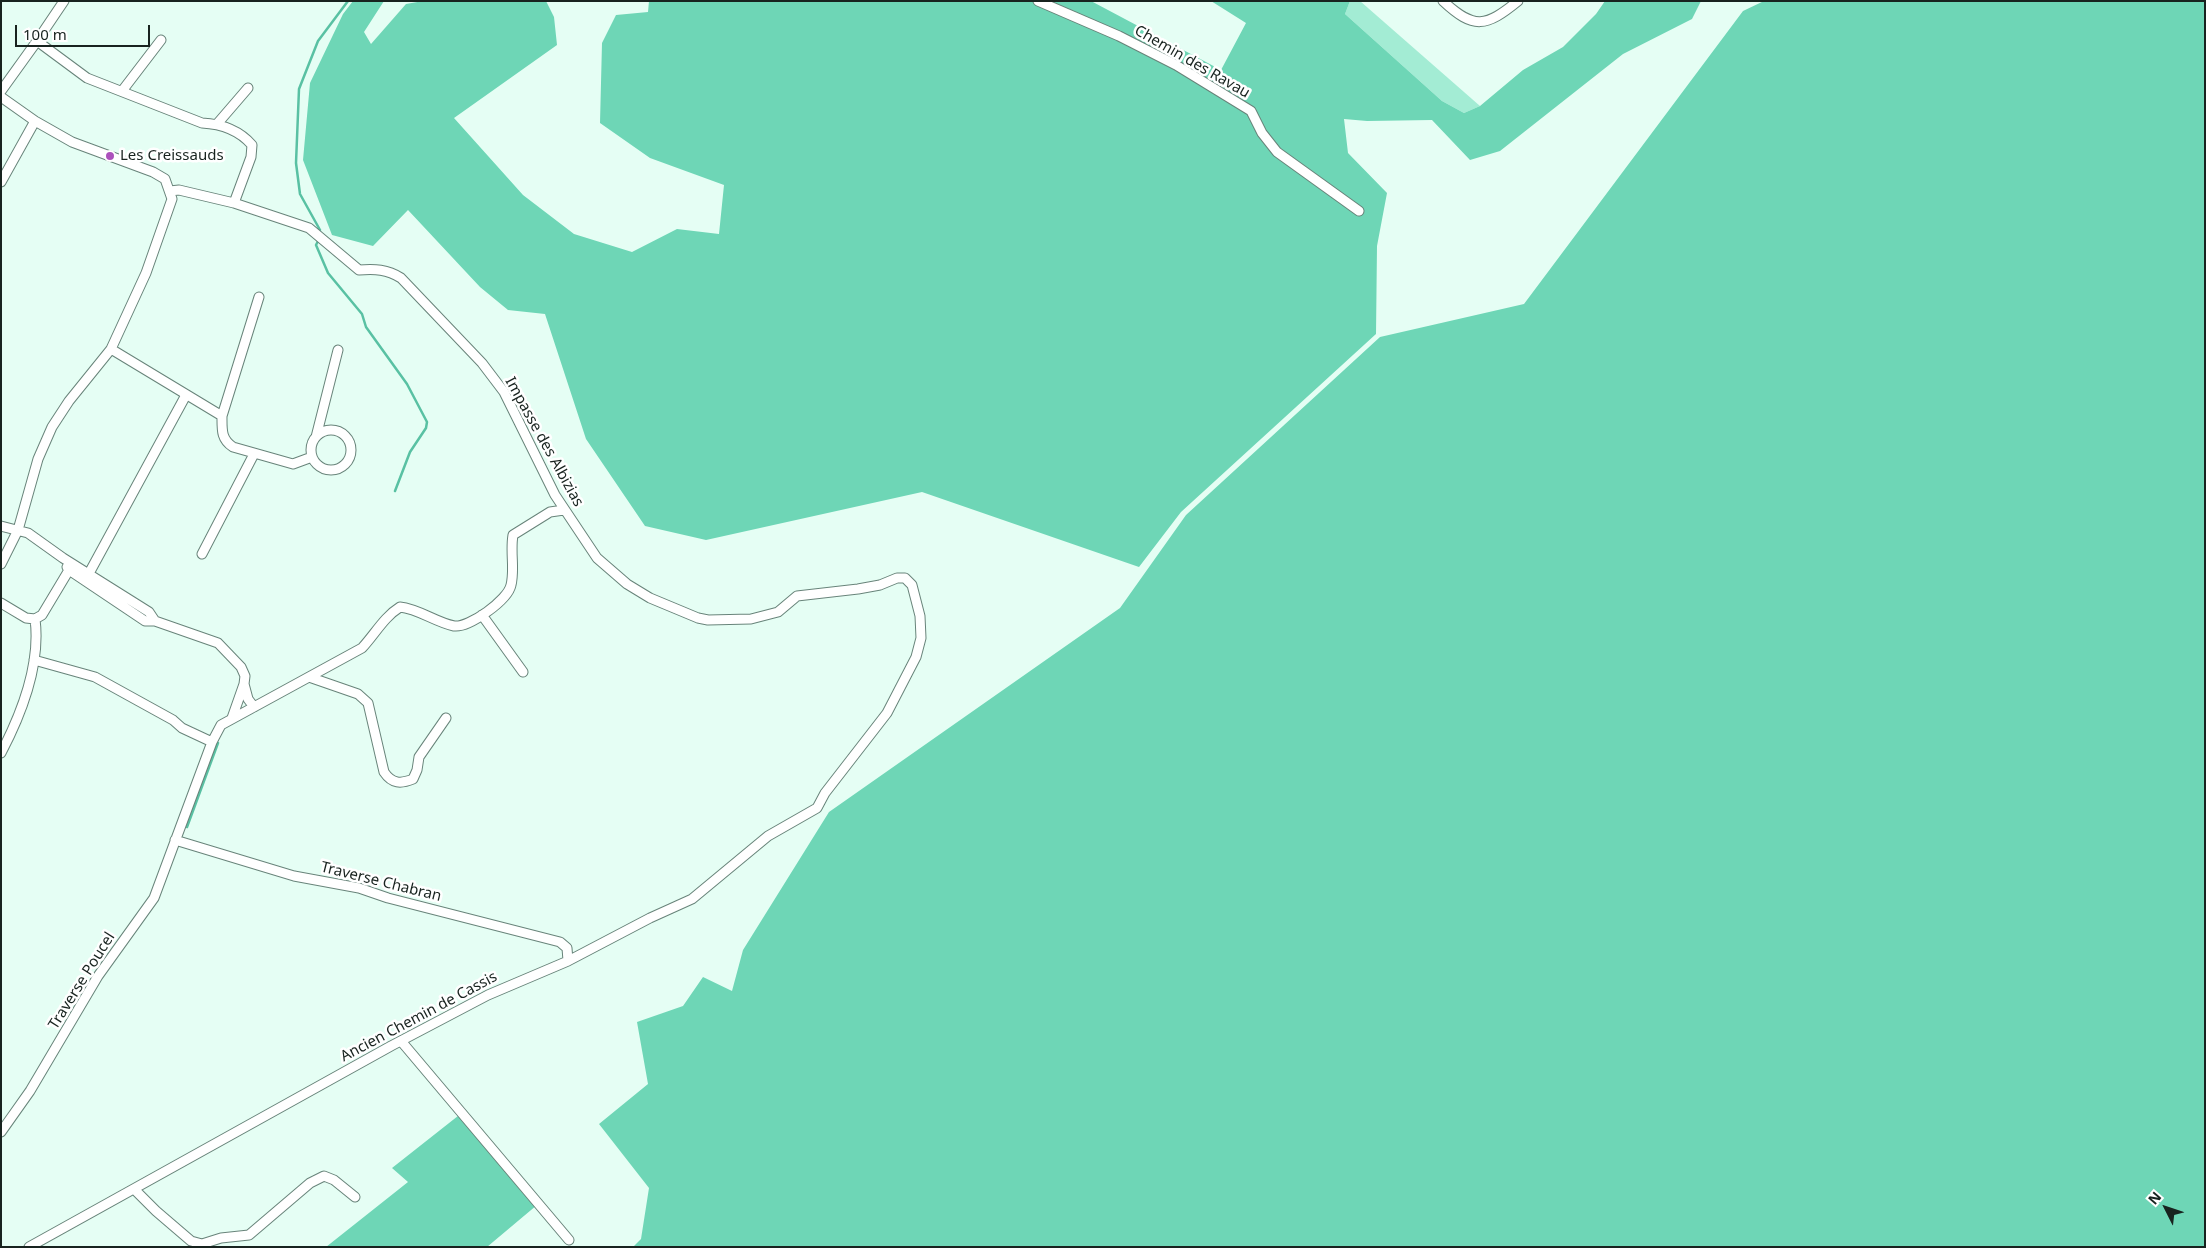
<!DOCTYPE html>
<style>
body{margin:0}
#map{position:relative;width:2206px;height:1248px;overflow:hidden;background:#e5fef4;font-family:"Noto Sans",sans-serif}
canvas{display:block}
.frame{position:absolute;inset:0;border:2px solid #18231f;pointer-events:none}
.north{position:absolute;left:2141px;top:1183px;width:50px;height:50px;-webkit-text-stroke:4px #fff;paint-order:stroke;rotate:311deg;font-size:14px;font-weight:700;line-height:20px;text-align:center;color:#18231f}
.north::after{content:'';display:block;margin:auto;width:18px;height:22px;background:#18231f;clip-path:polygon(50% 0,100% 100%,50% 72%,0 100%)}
.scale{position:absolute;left:15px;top:25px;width:135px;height:22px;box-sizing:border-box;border:2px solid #18231f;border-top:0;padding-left:6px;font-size:15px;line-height:18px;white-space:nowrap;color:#18231f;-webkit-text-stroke:4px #fff;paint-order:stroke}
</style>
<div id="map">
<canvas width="2206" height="1248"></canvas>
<div class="frame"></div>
<div class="north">N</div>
<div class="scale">100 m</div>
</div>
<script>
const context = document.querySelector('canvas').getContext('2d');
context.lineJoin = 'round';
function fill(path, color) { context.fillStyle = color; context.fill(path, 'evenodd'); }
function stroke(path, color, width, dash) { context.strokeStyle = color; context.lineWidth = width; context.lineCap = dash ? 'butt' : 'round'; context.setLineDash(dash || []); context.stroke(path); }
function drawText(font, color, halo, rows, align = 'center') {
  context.font = font + ' "Noto Sans",sans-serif'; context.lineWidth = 5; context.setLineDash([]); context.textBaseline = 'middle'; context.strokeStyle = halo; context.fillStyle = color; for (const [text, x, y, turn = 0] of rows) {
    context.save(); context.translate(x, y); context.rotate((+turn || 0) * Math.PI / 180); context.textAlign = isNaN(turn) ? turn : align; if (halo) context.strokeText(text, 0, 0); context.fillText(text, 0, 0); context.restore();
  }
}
const green = new Path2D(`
 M1350 1H1360L1480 106 1464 113 1442 101 1345 14Z`);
const forest = new Path2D(`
 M353 1H384L364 32 371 44 406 4 423 1H546L554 17 557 45 454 118 523 195 574 234 632 252 677 229 719 234 724 185 650 158 600 123 602 43 616 15 648 12 649 1H1091L1221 70 1246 23 1211 1H1350L1345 14 1442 101 1464 113 1480 106 1523 70 1563 47 1596 14 1605 1H1701L1692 19 1623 54 1500 151 1470 160 1432 120 1367 121 1344 119 1348 153 1387 193 1377 246 1376 334 1181 512 1139 567 922 492 706 540 645 526 586 439 545 314 508 310 480 287 408 210 373 246 332 235 303 160 310 83 343 14Z
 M1764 1H2205V1247H633L641 1239 649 1188 599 1124 648 1084 637 1022 683 1006 703 977 732 991 743 950 829 812 1120 608 1186 515 1380 337 1524 304 1743 11Z
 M463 1112 537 1205 487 1247H326L408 1182 392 1168Z`);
const stream = new Path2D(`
 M318 231 320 230 300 194 296 163 299 89 318 41 348 1
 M318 241 316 245 328 273 362 314 366 327 407 384 427 422 426 428 410 452 395 491
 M187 827 218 743`);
const minor = new Path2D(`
 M1038 1 1119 36 1176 65 1251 111 1262 133 1277 152 1359 211
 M1443 1C1474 30 1486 27 1518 1
 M37 41 64 1
 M1 91 37 41 87 78 202 123C222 124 239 130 252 145L251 157 234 203
 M122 91 161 40
 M1 97 35 121 72 142 153 172 165 179 172 199 146 273 111 349 69 401 52 427 38 459 18 530 1 564
 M217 124 248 88
 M1 182 35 121
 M111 349 222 416C222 430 221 439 233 447L293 464 312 457
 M222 416 259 297
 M311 450a20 20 0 1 1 40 0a20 20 0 1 1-40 0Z
 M316 437 338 350
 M1 526 28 533 63 558 149 612 155 621H145L69 570
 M202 554 254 454
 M87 577 186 395
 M1 603 26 618 35 619
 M482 615 523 672
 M35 619 42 615 69 570 67 567
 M155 621 218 643 241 667 245 676 244 684 232 718
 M34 660 95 677 173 720 182 728 212 742
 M309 677 358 694 368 703 384 772C392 784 401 784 413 779L417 770 419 757 446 718
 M244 684 248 699 254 707
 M1 753C22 713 41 665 35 619
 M175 840 294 876 359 888 388 898 560 942 567 948 568 961
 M401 1041 569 1240
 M1 1132 30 1091 98 976 154 898 212 742 221 725 362 648C375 634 384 617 400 607 419 609 435 622 454 626 469 628 508 600 511 585 515 569 510 552 513 535L550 512 564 510
 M134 1189 156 1211 191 1241 202 1244 221 1238 249 1235 310 1183 324 1176 334 1180 355 1197
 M29 1247 391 1046 488 995 568 961 650 918 692 899 768 836 817 808 825 793 887 713 916 657 921 638 920 616 912 585 905 578H897L880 585 858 589 797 596 778 612 751 619 708 620 698 618 650 598 627 584 597 558 555 495 504 392 482 363 401 278C387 269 375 269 359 270L309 228 234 203 179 190 170 191`);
const markers = [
 [110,156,5,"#ac51bc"]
];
const streetNames = [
 ["Chemin des Ravau",1192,62,30],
 ["Impasse des Albizias",544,442,61],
 ["Traverse Chabran",381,882,14],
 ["Traverse Poucel",82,981,-58],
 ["Ancien Chemin de Cassis",419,1017,-28]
];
const poiNames = [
 ["Les Creissauds",120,156]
];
fill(green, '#a3ecd4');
fill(forest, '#6ed6b6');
stroke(stream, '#59c1a3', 2.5);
stroke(minor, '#68847a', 11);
stroke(minor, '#fff', 9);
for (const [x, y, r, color] of markers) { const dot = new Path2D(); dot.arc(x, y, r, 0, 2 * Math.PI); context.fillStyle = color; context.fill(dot); stroke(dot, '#fff', 2); }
drawText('15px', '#18231f', '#fff', streetNames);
drawText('15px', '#18231f', '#fff', poiNames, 'left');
</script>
